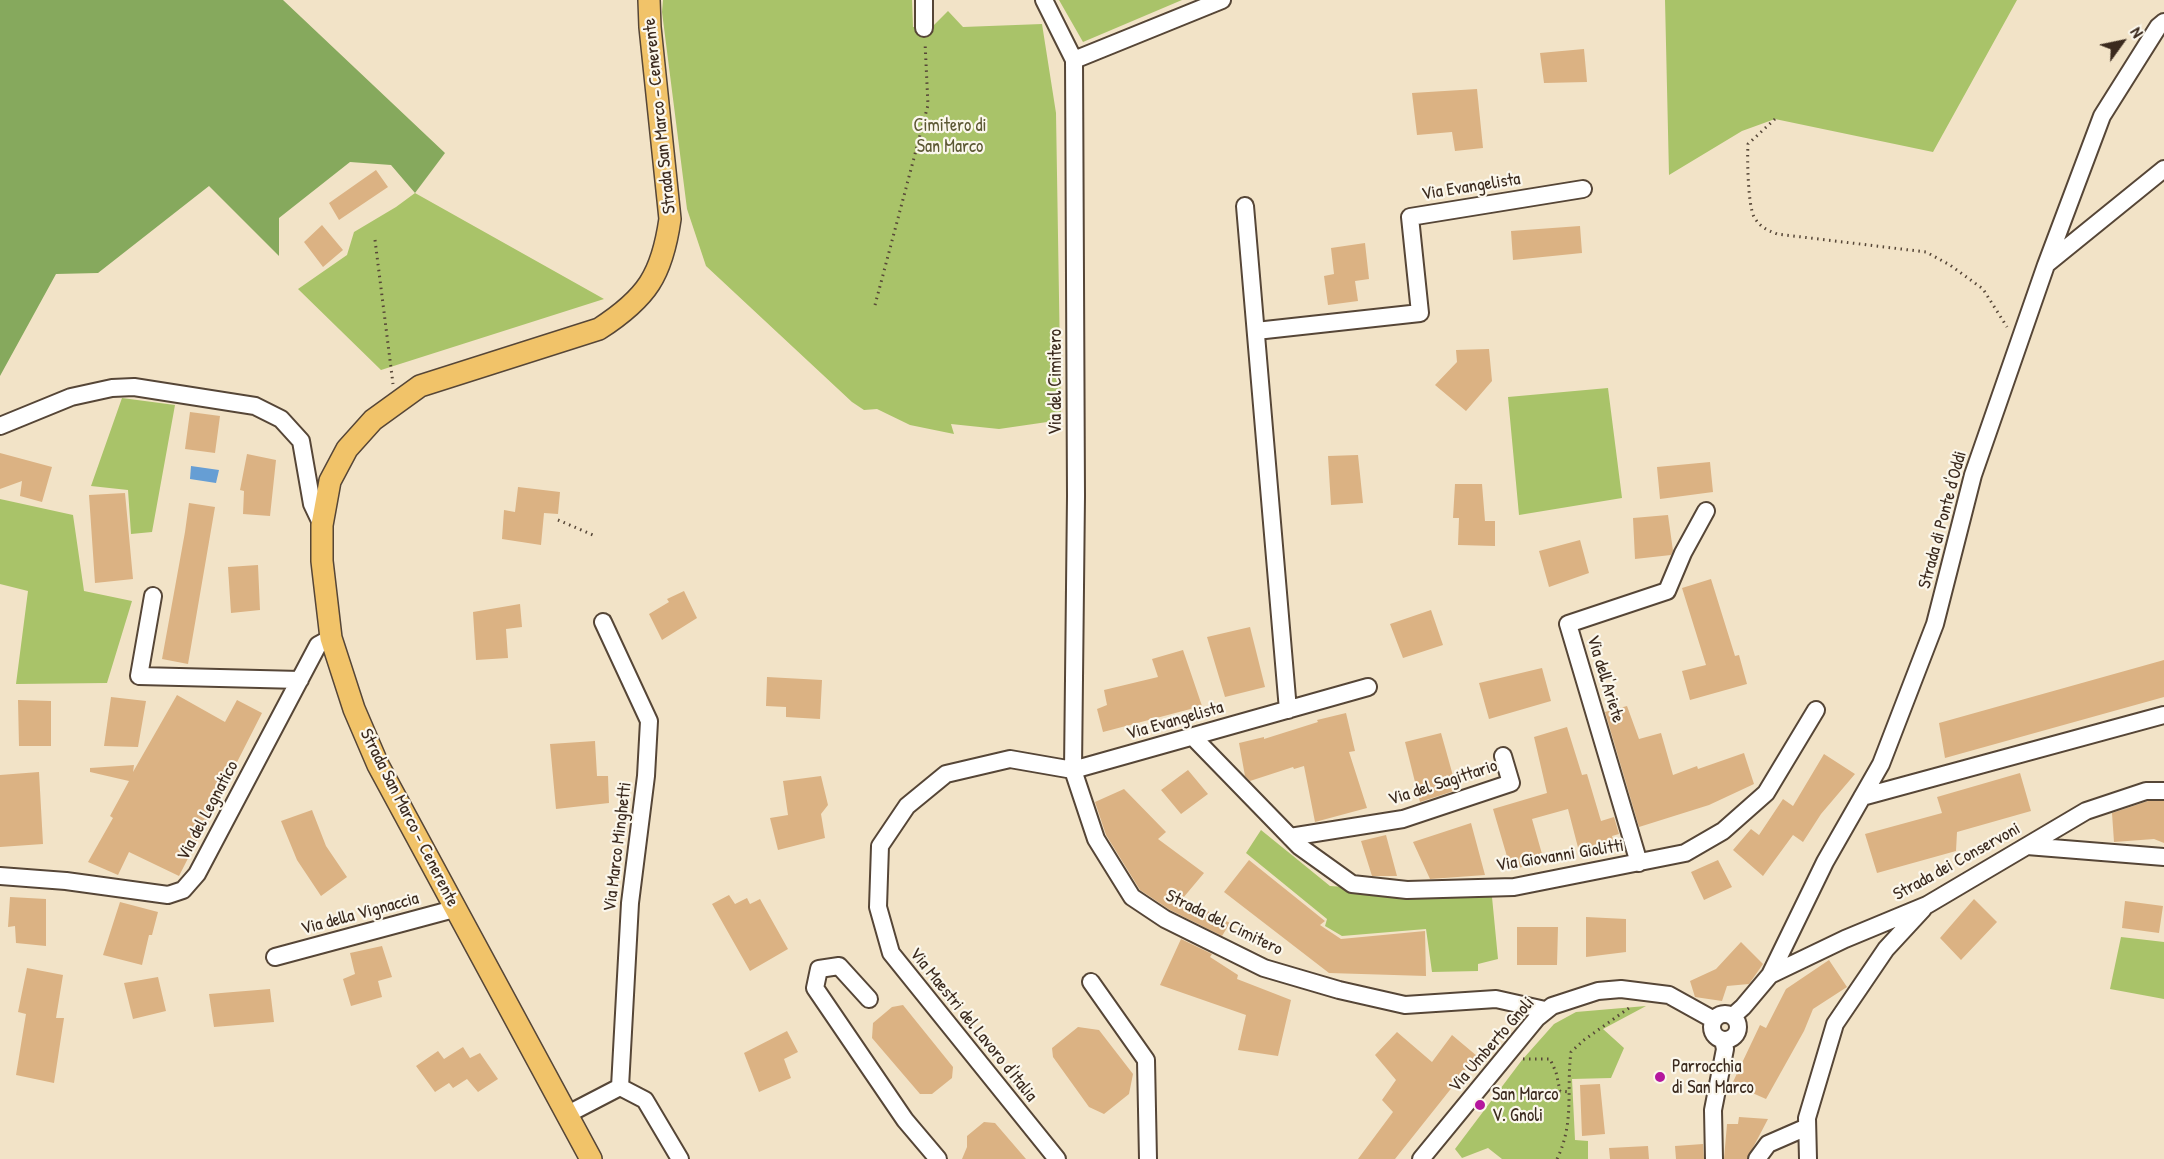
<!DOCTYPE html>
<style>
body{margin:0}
#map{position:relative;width:2164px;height:1159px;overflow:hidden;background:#f2e3c7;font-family:"Patrick Hand",sans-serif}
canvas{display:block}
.north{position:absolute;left:2092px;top:12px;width:60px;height:60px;-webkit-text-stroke:4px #fbf7ec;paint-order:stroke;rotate:57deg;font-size:16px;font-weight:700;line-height:24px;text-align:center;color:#3b2a1e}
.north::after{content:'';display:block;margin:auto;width:21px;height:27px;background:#3b2a1e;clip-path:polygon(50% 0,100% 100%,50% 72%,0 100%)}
</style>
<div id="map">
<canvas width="2164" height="1159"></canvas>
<div class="north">N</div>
</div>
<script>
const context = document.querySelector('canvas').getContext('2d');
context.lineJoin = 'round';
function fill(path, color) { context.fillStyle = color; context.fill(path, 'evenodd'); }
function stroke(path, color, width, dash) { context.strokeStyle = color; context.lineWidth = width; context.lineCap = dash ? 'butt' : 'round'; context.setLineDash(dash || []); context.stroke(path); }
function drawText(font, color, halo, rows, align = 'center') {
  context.font = font + ' "Patrick Hand",sans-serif'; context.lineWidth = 4.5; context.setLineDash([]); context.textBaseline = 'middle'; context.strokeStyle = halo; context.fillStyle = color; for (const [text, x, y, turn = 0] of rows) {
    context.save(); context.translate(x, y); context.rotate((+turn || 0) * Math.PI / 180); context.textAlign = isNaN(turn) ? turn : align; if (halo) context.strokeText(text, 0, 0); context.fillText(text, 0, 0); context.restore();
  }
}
const green = new Path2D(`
 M663 0H912L913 27 931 28 948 11 963 27 1042 24 1056 113 1061 420 999 429 951 424 954 434 910 425 877 409 864 410 852 402 706 266 687 209 662 12Z
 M1059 0H1182L1083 42Z
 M1665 0H2017L1933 152 1775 119 1742 131 1669 175Z
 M415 193 604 299 381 370 298 289 347 255 354 232 396 207Z
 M1608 388 1622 498 1519 515 1508 397Z
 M122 398 175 405 152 532 131 534 128 490 91 486Z
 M0 499 73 515 84 591 132 601 107 683 16 684 28 591 0 584Z
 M1261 830 1330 886 1492 897 1498 959 1478 964V971L1432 972 1426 929 1342 936 1325 926 1327 919 1246 853Z
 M2121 937 2164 942V999L2110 989Z
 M1646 1006 1603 1029 1624 1048 1611 1078 1572 1079 1575 1140 1588 1141V1159H1502L1488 1148 1462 1158 1455 1149 1522 1060 1554 1024 1576 1012Z`);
const forest = new Path2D(`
 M0 0H283L445 153 415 193 391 165 350 162 279 218V256L209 186 98 273 56 274 0 376Z`);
const water = new Path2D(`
 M191 466 219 470 216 483 190 479Z`);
const building = new Path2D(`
 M1584 49 1587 82 1544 83 1540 53Z
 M1477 89 1483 148 1455 151 1452 132 1417 135 1412 93Z
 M376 170 388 187 339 220 329 203Z
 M322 225 343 250 323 267 304 242Z
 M1580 226 1582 253 1513 260 1511 231Z
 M1365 243 1369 279 1355 281 1358 301 1328 305 1324 276 1334 274 1331 248Z
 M1489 349 1492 381 1466 411 1435 385 1457 362 1456 350Z
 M190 412 220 416 215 453 185 449Z
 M0 453 52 467 42 502 20 496 22 481 0 489Z
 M247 454 276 460 270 516 243 514 244 491 240 490Z
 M1358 455 1363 503 1331 505 1328 456Z
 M1710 462 1713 492 1660 499 1657 467Z
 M1455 484H1482L1485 521H1495V546L1458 545 1459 518H1453Z
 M518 487 560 492 558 514 544 513 541 545 502 539 504 510 515 512Z
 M125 493 133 579 95 583 89 495Z
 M189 503 215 507 188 664 162 659 185 532Z
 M1668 515 1673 551 1671 555 1635 559 1633 518Z
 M1580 540 1589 573 1549 587 1539 551Z
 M258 565 260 610 231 613 228 567Z
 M1711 579 1735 656 1739 655 1747 684 1690 700 1682 671 1706 665 1682 588Z
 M684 591 697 618 662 640 649 614 669 602 667 599Z
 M520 604 522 627 506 629 508 658 476 660 473 612Z
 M1431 610 1443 645 1403 658 1390 624Z
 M1250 627 1265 687 1225 697 1207 637Z
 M1183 650 1202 706 1103 732 1097 709 1107 705 1104 690 1158 677 1152 659Z
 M2164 660V697L1945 758 1939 723Z
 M1542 668 1551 701 1489 719 1479 683Z
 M767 677 822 680 820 719 786 717V707L766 706Z
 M177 695 225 722 237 700 262 713 179 876 129 852 118 875 88 862 113 818 110 816 129 781 90 772V768L134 765 133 772Z
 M111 697 146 701 138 747 104 746Z
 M18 700 51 701V746H19Z
 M1627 706 1639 739 1661 733 1673 775 1697 766 1698 769 1744 753 1754 784 1709 805 1639 827 1605 712Z
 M1346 713 1355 751 1349 752 1367 808 1315 822 1304 766 1294 769 1293 767 1250 781 1245 776 1239 743 1264 737V739L1318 722 1317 720Z
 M1567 727 1582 775 1587 774 1601 821 1614 817 1619 834 1612 836 1616 850 1581 859 1568 809 1532 819 1544 861 1511 870 1493 809 1547 793 1534 737Z
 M1441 733 1457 790 1420 802 1405 742Z
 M595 741 597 776H608L609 803 556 809 550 744Z
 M1824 754 1855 774 1821 814 1803 842 1793 835 1763 876 1733 850 1751 829 1759 835 1783 799 1793 806Z
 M1188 770 1208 794 1181 814 1161 790Z
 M39 772 43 844 0 847V775Z
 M2020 773 2031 811 1957 832 1956 851 1877 873 1865 834 1942 813 1937 797Z
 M821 776 828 805 821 814 825 838 778 850 770 818 788 815 783 781Z
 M1124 789 1166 832 1158 839 1204 873 1183 898 1230 923 1222 936 1170 910 1140 890 1106 835 1095 802Z
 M2148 801H2164V843L2154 839 2114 842 2112 813Z
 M312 810 326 846 347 877 321 896 297 860 281 821Z
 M1471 823 1485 875 1430 879 1413 842Z
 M1386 835 1397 876H1372L1361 841Z
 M1249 860 1325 921 1320 925 1341 939 1425 931 1426 976 1329 973 1224 892Z
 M1718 860 1732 887 1704 900 1691 872Z
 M729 895 735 904 747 898 750 904 760 899 788 949 750 971 712 904Z
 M10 897 46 899V946L16 943 15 926 8 927Z
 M1974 899 1997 922 1961 960 1940 938Z
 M2125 901 2163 906 2159 933 2122 928Z
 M120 902 158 912 152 935H149L142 965 103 955Z
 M1586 917 1626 919V952L1586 957Z
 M1517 927H1558L1557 965H1517Z
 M1181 939 1212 954 1210 957 1238 975 1237 979 1291 1000 1278 1056 1238 1050 1246 1015 1160 985Z
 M1741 942 1763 964 1749 984 1727 986 1722 1001 1695 997 1690 981 1716 969Z
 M382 946 392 977 378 981 382 997 351 1006 343 979 355 974 350 953Z
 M1829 960 1847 987 1813 1009 1804 1031 1766 1099 1732 1084 1760 1025 1766 1028 1786 989Z
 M27 968 63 975 56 1018H64L54 1083 16 1075 26 1014 18 1012Z
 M158 977 166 1011 133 1019 124 983Z
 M270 989 274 1022 214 1027 209 994Z
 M903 1005 953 1067 952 1078 932 1094H920L872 1038 873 1023 892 1007Z
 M1078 1027 1099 1030 1133 1074 1129 1094 1104 1114 1089 1107 1053 1057 1052 1048Z
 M787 1031 798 1052 784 1059 791 1078 759 1092 744 1053Z
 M1397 1032 1432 1062 1452 1035 1477 1056 1395 1159H1358L1393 1112 1382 1100 1396 1080 1375 1055Z
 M463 1047 470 1058 480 1053 498 1079 478 1092 467 1079 453 1088 449 1083 435 1092 416 1066 438 1051 444 1059Z
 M1600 1084 1605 1134 1582 1136 1580 1085Z
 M1739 1117 1768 1119 1747 1159H1724L1727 1124H1738Z
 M984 1122 995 1123 1026 1159H962L967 1147V1136Z
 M1703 1144 1704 1159H1676L1675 1146Z
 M1648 1146 1649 1159H1610L1609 1148Z`);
const path = new Path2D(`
 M1775 119 1748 144C1747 159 1748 205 1754 217 1760 227 1767 230 1777 234L1926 252 1950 265 1983 289 2007 327
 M375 240 393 384
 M875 305 928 105 925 42
 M558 520 593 535
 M1523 1059H1550L1556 1072 1560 1091 1569 1092
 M1557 1159C1575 1122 1566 1090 1571 1052L1584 1040 1629 1008`);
const minor = new Path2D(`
 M1044 0 1074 60 1076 496 1073 770 1096 839 1132 897 1165 919 1264 968 1339 990 1405 1005 1496 999 1545 1010
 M924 28V0
 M1074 60 1222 0
 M1245 206 1288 710
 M2048 263 2164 169
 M1256 331 1420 313 1410 217 1583 189
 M0 426 71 397 112 388 134 387 255 406 281 419 301 441 312 504 322 525
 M153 596 139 676 300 680
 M603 622 649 721 646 776 630 903 620 1087
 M1193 737 1299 846 1352 884 1407 890 1514 887 1685 853 1723 831 1766 793 1816 710
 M1862 797 2164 715
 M1290 837 1403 819 1511 783 1503 756
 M2027 846 2164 857
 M1639 863 1568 624 1667 591 1683 553 1706 511
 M0 876 66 881 168 895 183 890 197 874 318 645 331 638
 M275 957 454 909
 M1770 975 1845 939 1927 905 2086 811 2146 791H2164
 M1091 982 1146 1060 1148 1159
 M869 999 839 966 819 969 815 988 905 1120 938 1159
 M1712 1027a13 13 0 1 1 26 0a13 13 0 1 1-26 0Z
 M1733 1016 1743 1007 1770 975 1825 862 1881 764 1935 624 1973 475 2046 265 2102 116 2158 27 2164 22
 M566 1115 620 1087 645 1100 680 1159
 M1057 1159 891 953 878 907 880 846 907 806 946 774 1010 759 1073 770 1368 687
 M1421 1159 1537 1018 1552 1006 1598 991 1621 989 1669 995 1714 1020
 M1714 1159 1713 1110 1725 1049 1723 1040
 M1757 1159 1768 1144 1807 1127
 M1808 1159 1807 1118 1835 1024 1886 949 1923 909`);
const major = new Path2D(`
 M591 1159 378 765 354 709 331 638 322 561V525L330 481 347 449 373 420 420 386 599 329C647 298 662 275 670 219L650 27 649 0`);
const markers = [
 [1660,1077,6,"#b5179e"],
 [1480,1105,6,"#b5179e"]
];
const streetNames = [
 ["Strada San Marco - Cenerente",660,116,-96],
 ["Via Evangelista",1471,187,-9],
 ["Via del Cimitero",1056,382,-90],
 ["Strada di Ponte d'Oddi",1943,520,-75],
 ["Via dell'Ariete",1605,679,73],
 ["Via Evangelista",1175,721,-16],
 ["Via del Sagittario",1443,783,-18],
 ["Via del Legnatico",208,811,-62],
 ["Strada San Marco - Cenerente",409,818,63],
 ["Via Marco Minghetti",618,847,-83],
 ["Via Giovanni Giolitti",1560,856,-9],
 ["Strada dei Conservoni",1957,862,-29],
 ["Via della Vignaccia",360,914,-15],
 ["Strada del Cimitero",1224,923,26],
 ["Via Maestri del Lavoro d'Italia",973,1025,51],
 ["Via Umberto Gnoli",1492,1045,-49]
];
const parkNames = [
 ["Cimitero di",950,126],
 ["San Marco",950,147]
];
const poiNames = [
 ["Parrocchia",1672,1067],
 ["di San Marco",1672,1088],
 ["San Marco",1492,1095],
 ["V. Gnoli",1492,1116]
];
fill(green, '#a9c369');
fill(forest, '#86a95d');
fill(water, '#669ed4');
fill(building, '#dbb283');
stroke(minor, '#564637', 20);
stroke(major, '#564637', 24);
stroke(path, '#564637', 3, [1.5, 4.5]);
stroke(minor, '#fff', 16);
stroke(major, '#f1c369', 21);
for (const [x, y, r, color] of markers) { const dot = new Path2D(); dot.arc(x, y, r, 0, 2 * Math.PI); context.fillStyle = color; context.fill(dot); stroke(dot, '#fbf7ec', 2); }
drawText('18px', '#3b2a1e', '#fbf7ec', streetNames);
drawText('18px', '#5c5834', '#fbf7ec', parkNames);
drawText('18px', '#3b2a1e', '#fbf7ec', poiNames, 'left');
</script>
